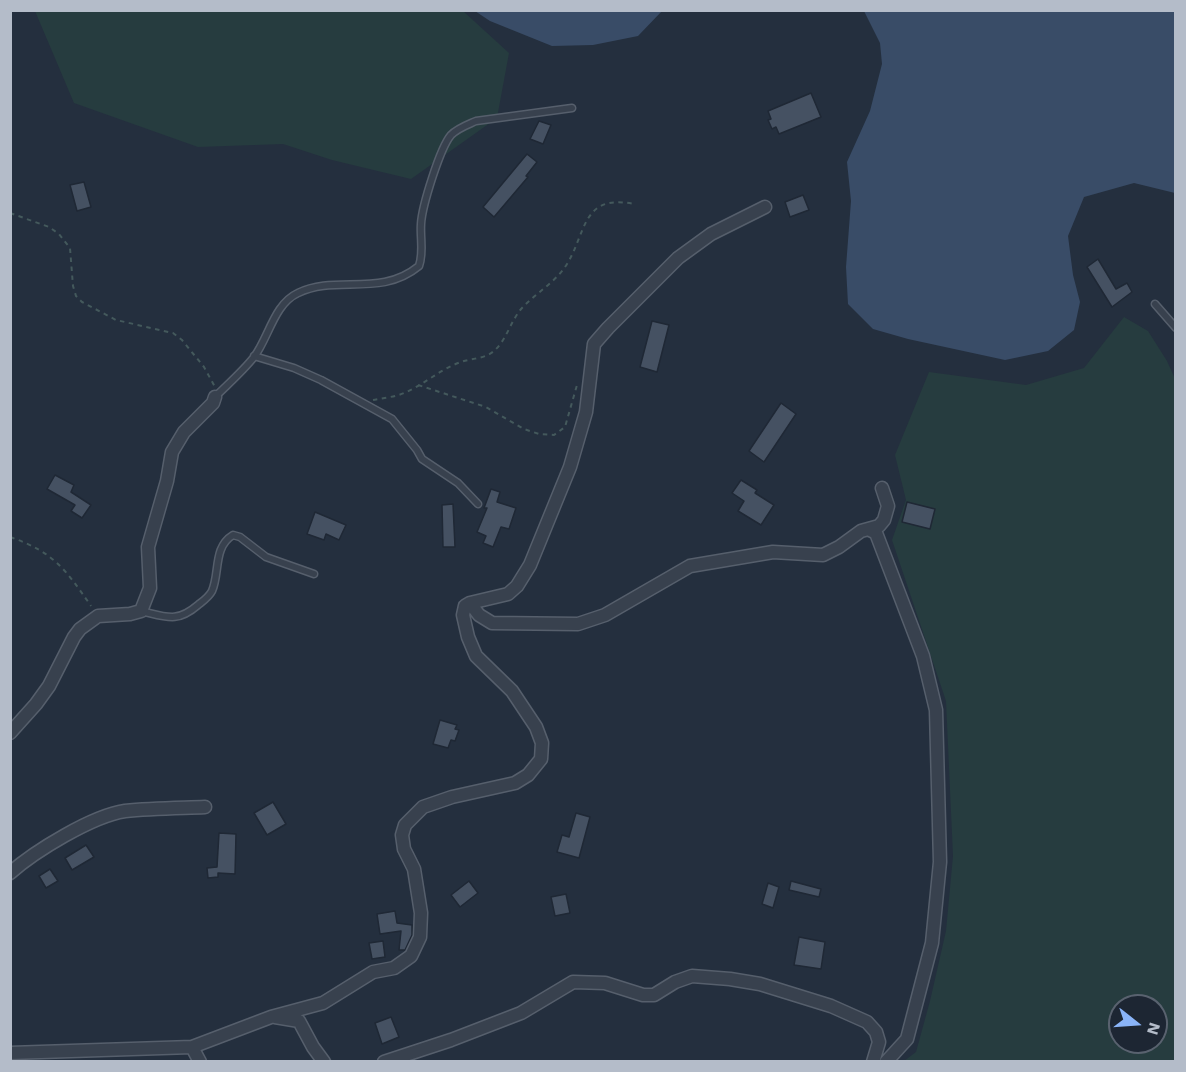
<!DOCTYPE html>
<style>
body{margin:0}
#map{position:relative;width:1186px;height:1072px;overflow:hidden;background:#242f3e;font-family:"Work Sans",sans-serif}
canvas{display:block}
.frame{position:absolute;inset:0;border:12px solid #b4bcc9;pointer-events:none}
.north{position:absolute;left:1108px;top:994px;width:60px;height:60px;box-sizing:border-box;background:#1d2633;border:2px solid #59626f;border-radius:50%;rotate:107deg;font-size:16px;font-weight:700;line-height:24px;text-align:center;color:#b4bcc9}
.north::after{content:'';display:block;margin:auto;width:21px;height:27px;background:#8ab4f8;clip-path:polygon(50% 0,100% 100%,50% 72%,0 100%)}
</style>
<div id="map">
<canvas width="1186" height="1072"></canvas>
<div class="frame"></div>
<div class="north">N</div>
</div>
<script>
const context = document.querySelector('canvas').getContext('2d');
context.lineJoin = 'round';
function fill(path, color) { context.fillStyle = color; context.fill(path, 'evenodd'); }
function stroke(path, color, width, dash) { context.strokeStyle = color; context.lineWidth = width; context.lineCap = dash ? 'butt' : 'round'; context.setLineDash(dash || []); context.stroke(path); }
const green = new Path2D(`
 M35 11H463L509 53 497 118 411 179 332 160 283 144 198 147 74 103Z
 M1124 317 1148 331 1167 361 1176 381 1175 1061H904L916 1052 930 1001 946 931 953 856 946 701 892 540 906 500 895 455 929 372 1026 385 1084 368ZM1120 1006H1156V1042H1120Z`);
const water = new Path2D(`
 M475 11H662L638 36 593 45 552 46 490 21Z
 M864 11H1175V193L1134 183 1084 197 1068 236 1073 275 1080 302 1074 330 1048 351 1005 360 908 339 873 329 848 304 846 267 851 201 847 162 870 111 882 64 880 43Z`);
const building = new Path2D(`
 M811 93 821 117 779 134 776 127 772 129 768 120 771 119 768 111Z
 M539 121 551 125 543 144 530 139Z
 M527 154 537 162 526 176 528 177 494 217 483 207Z
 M84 182 91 207 77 211 70 185Z
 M803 195 809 210 790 217 785 202Z
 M1098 259 1116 289 1127 283 1132 292 1112 307 1087 267Z
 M652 321 669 325 657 372 640 367Z
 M781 403 796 414 764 462 749 451Z
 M55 475 74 485 71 492 91 505 82 518 71 511 75 505 47 489Z
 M741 480 757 490 755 493 774 505 761 525 738 511 744 501 732 493Z
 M491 489 500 492 497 502 516 508 509 529 501 527 493 547 483 543 486 536 477 532 487 508H484Z
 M907 502 935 509 930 529 902 522Z
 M453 504 455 547H443L442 505Z
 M315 512 346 525 339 540 326 534 324 540 307 534Z
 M440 720 457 725 455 729 459 730 455 741 451 740 448 748 433 744Z
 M273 802 286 824 267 835 254 813Z
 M576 813 590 817 579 858 557 852 562 835 569 837Z
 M219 833 236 834 235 874 218 873V877L208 878 207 868 217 867Z
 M86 845 94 857 72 870 65 858Z
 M50 869 58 881 46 888 39 876Z
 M469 881 478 893 460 907 451 895Z
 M791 881 821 889 819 897 789 890Z
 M768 883 779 887 773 908 762 904Z
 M566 894 570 913 555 916 551 897Z
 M395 911 397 923 412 925V935L405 950H399L401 931 380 934 377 914Z
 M799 937 825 942 821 969 794 965Z
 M383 941 385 957 372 959 369 943Z
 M391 1017 399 1037 382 1044 375 1023Z`);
const path = new Path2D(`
 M10 213 49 227 59 234 70 248 73 286 76 296 82 302 116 320 173 333 182 340 204 367 215 387
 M418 385 486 407 524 429 539 434 554 435 565 427 577 385
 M373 400C383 398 395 397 404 393 424 385 440 369 461 362 472 358 486 359 495 350 507 339 511 320 522 308 536 293 554 283 565 267 587 235 580 193 634 204
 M10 537C54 552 66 570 91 606`);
const service = new Path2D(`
 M1155 304 1176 328
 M254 356 294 368 321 380 392 419 417 450 422 459 458 483 478 504
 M215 397C228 384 243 371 254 357 269 337 274 304 298 293 336 274 380 298 419 266 424 252 420 239 421 224 422 206 440 148 451 135 458 128 467 125 476 121L572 108
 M141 611C167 617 177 623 198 605 203 601 209 597 212 591 220 573 213 547 233 535L240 537 266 557 314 574`);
const minor = new Path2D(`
 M870 530 876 533 923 656 936 710 940 862 932 943 907 1039 886 1062
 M470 603 479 615 492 623 578 624 605 615 690 566 773 552 823 555 839 547 861 531 879 526 884 520 888 506 882 488
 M10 733 36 704 49 686 74 637 80 629 98 616 130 614 141 611 150 588 148 547 167 481 172 452 184 432 213 403 215 397
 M10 873C35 851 92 816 125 811 151 808 179 808 205 807
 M275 1017 299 1021 313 1047 324 1062
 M192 1047 200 1062
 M10 1053 192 1047 271 1017 323 1003 373 972 394 968 411 956 420 937 421 913 414 869 404 849 402 835 405 825 423 807 452 797 515 783 528 775 541 759 542 743 536 727 512 691 476 656 468 637 463 615 465 606 470 603 508 594 517 586 530 565 570 467 586 412 594 344 608 328 678 258 711 234 765 207
 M384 1062 451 1040 521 1013 573 982 605 983 643 995H654L675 982 692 976 730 979 760 984 831 1006 867 1022 876 1032 879 1042 873 1062`);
fill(green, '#263c3f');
fill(water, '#394c67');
fill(building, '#455162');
stroke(building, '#1f2835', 1.5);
stroke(service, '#565f6c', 9);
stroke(minor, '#565f6c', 15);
stroke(path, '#44595c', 2, [4.5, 4.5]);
stroke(service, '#38414e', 6);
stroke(minor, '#38414e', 12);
</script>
